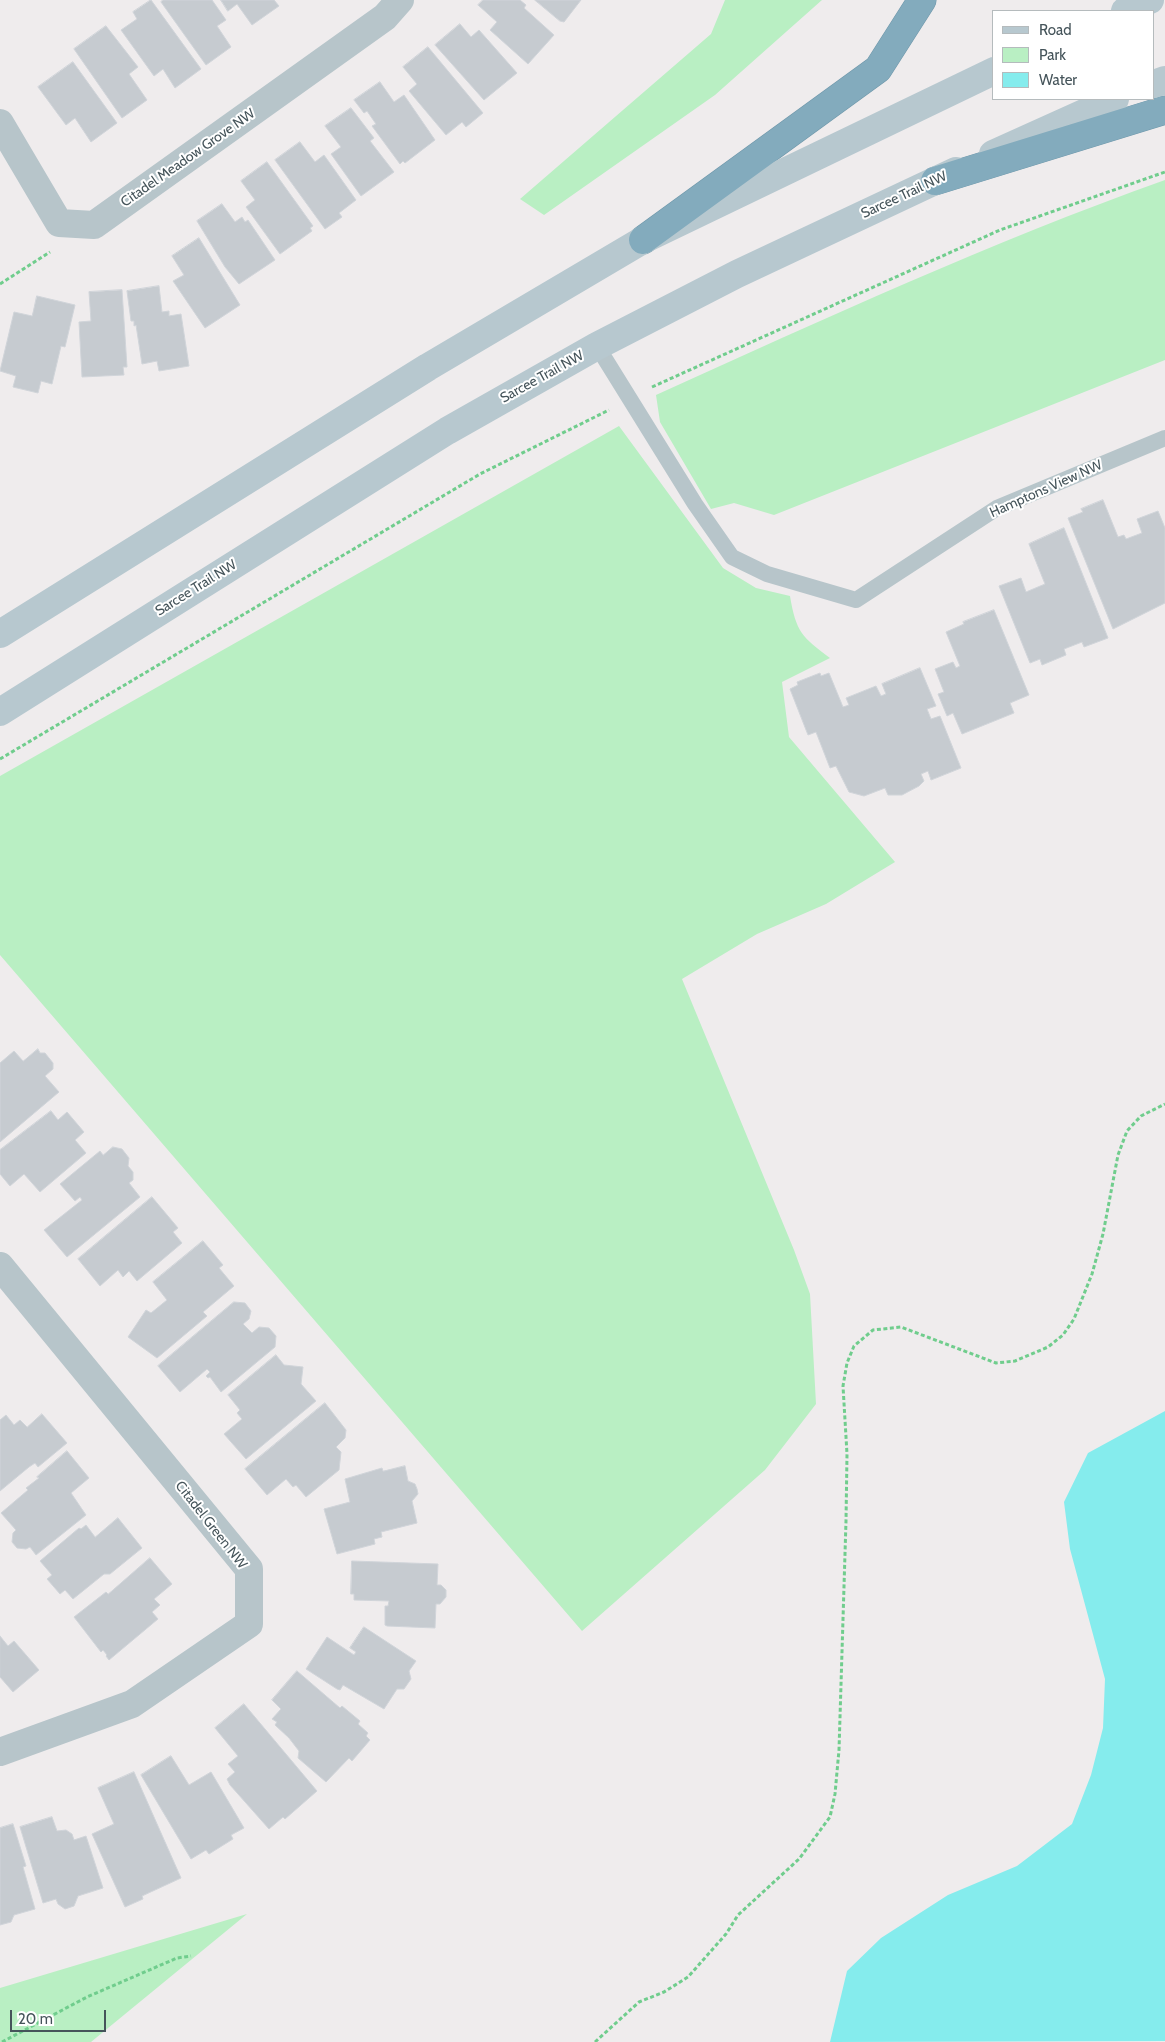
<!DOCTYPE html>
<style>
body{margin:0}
#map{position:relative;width:1165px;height:2042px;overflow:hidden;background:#efeced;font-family:Cabin,sans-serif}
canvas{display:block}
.legend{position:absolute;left:992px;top:10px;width:162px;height:90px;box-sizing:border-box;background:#fff;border:1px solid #b5bbbd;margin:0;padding:6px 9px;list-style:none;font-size:15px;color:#45545a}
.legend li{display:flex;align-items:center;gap:10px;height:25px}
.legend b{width:25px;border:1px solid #b5bbbd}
.scale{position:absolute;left:10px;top:2010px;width:96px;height:22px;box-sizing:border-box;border:2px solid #45545a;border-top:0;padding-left:6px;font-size:15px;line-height:18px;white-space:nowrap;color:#45545a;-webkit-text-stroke:4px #fff;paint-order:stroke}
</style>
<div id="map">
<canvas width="1165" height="2042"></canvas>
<ul class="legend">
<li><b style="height:6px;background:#b7c8cf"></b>Road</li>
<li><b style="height:14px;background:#b9efc3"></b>Park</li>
<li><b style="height:14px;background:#85eced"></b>Water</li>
</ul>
<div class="scale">20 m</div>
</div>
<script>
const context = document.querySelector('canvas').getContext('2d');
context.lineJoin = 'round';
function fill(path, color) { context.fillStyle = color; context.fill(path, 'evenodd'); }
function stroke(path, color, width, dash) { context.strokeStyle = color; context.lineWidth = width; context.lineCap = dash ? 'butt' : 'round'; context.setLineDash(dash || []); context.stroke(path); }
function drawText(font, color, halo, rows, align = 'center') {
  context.font = font + ' Cabin,sans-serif'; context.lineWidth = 4; context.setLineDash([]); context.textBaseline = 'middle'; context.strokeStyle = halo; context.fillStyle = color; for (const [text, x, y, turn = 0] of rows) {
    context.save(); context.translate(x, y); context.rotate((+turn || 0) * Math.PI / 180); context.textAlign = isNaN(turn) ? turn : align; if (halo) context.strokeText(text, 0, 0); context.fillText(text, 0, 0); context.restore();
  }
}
const green = new Path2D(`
 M725 0H822L715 95 544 215 520 199 711 34Z
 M1165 180V360L774 515 734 503 711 509 660 422 656 395C824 319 991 242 1165 180Z
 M619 426 723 568 756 588 790 596C796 632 802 637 830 658L782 682 789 737 895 862 826 904 757 934 682 979 794 1250 810 1294 816 1404 765 1470 582 1631 0 955V776Z
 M247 1914 91 2042H0V1988Z`);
const water = new Path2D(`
 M1165 1411V2041L830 2042 847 1971 881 1938 948 1895 1017 1866 1072 1824 1091 1775 1103 1728 1105 1679 1070 1549 1064 1502 1088 1453Z`);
const building = new Path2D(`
 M151 0 201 69 175 88 163 69 154 76 121 30 137 19 133 12Z
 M163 0H212L226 20 217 26 231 47 206 65 161 2Z
 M221 0H274L279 6 252 25 237 4 228 11Z
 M483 0H520L526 5 524 8 554 35 528 64 490 30 497 22 478 5Z
 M535 0H581L564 22 560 21Z
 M460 24 471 37 479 30 517 73 484 100 435 45Z
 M106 26 138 67 129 74 147 100 122 118 74 49Z
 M428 47 483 113 466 127 462 122 446 135 409 91 417 84 403 67Z
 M73 62 117 123 91 142 75 118 66 125 38 87Z
 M380 82 394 102 404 95 435 140 405 163 403 161 400 164 372 126 376 124 367 111 364 113 354 100Z
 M351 108 374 138 370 141 394 172 361 196 331 154 341 147 325 126Z
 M300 142 315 162 324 155 356 200 339 213 342 217 325 229 275 160Z
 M267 162 313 226 310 228 312 231 280 254 246 207 255 200 241 181Z
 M222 204 235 222 242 217 245 222 248 220 275 260 239 284 225 267 197 221Z
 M199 238 240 305 205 328 173 281 184 275 172 256Z
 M159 286 162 312 169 311V316L181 314 189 366 159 371 157 361 142 364 136 325 134 326V321H131L127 291Z
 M122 290 127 367H123L124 375 82 377 79 322 91 321 89 292Z
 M37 296 75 305 65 347 61 346 52 384 41 381 38 393 13 387 16 376 0 371 14 312 32 316Z
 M1103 500 1118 537 1124 535 1126 539 1142 533 1137 519 1158 511 1165 528V603L1113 629 1068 518 1083 512 1081 509Z
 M1064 528 1108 638 1084 647 1082 642 1064 649 1066 655 1042 665 1040 659 1030 663 999 586 1021 578 1026 592 1045 584 1029 544Z
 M994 610 1029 695 1010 703 1014 713 962 734 953 713 947 716 938 694 944 692 935 669 953 662 956 668 960 666 946 632 964 624 963 622Z
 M920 668 936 706 927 709 931 719 940 716 961 768 931 780 928 771 921 774 924 781 919 786 902 795H888L885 788 864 796 849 792 836 766 830 768 816 732 808 735 790 689 798 685 797 682 820 673 821 676 829 673 843 707 849 705 846 698 876 686 881 696 886 694 882 684Z
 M38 1049 40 1053H45L53 1063V1069L45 1076 59 1092 0 1142V1063L14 1051 23 1061Z
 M51 1111 58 1120 67 1112 84 1132 75 1140 86 1153 40 1192 24 1174 10 1186 0 1174V1150Z
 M113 1147 122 1149 129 1158 128 1166 133 1172V1180L129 1183 140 1197 67 1257 44 1230 82 1200 80 1197 75 1201 60 1184 100 1151 103 1155Z
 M152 1197 178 1228 173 1232 182 1243 137 1281 129 1271 123 1277 118 1270 100 1286 78 1259Z
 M203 1241 223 1265 219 1268 234 1286 203 1312 207 1316 157 1358 128 1337 146 1310 151 1313 167 1300 153 1282Z
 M234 1302 245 1303 251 1311 249 1319 243 1324 252 1333 259 1327 269 1328 276 1336 275 1347 221 1392 210 1377 208 1378 206 1376 210 1372 207 1369 180 1392 158 1366Z
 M276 1355 284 1365 303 1367 301 1384 316 1401 246 1459 224 1434 242 1419 237 1413 240 1410 228 1395Z
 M325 1403 346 1430 345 1438 336 1447 341 1452 339 1470 306 1497 296 1485 293 1487 286 1479 267 1495 245 1469Z
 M42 1414 67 1443 38 1467 35 1463 29 1467 0 1491V1420L6 1415 14 1425 20 1420 27 1427Z
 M67 1451 89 1478 71 1493 86 1515 36 1555 30 1547 26 1549 17 1548 12 1542 13 1533 16 1530 1 1513 28 1490 26 1488 39 1478 37 1477Z
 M405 1466 408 1481 415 1484 417 1489 418 1494 412 1501 417 1523 381 1532 382 1537 374 1539 375 1544 337 1554 324 1509 350 1502 345 1479 382 1468 383 1471Z
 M118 1518 142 1548 110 1574H104L73 1599 65 1590 60 1594 47 1579 52 1575 40 1561 79 1528 81 1529 86 1525 95 1537Z
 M150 1558 172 1584 154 1599 160 1605 152 1612 158 1619 109 1660 106 1656 107 1655 103 1650 101 1652 74 1617 106 1592 108 1594Z
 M352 1561 438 1564 437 1585H441L446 1590V1597L440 1604H436L435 1628 387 1626 385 1625V1606H388L389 1601 354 1600V1594H351Z
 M364 1627 416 1661 409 1671 411 1679 404 1689H397L384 1709 343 1685 340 1690 337 1689 306 1669 327 1637 354 1655 356 1652 350 1648Z
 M0 1636 8 1646 14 1641 39 1670 13 1692 0 1677Z
 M297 1671 340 1708 342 1706 360 1721 358 1724 368 1733 366 1736 370 1740 352 1761 349 1758 326 1782 298 1758 299 1751 289 1738 275 1725 277 1722 272 1719 281 1709 272 1700Z
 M244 1704 317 1791 285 1819 283 1817 269 1829 230 1785 227 1779 235 1772 228 1764 238 1756 215 1728Z
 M171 1756 189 1785 211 1772 244 1828 231 1835 233 1839 209 1854 206 1850 191 1859 141 1775Z
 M134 1772 181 1878 142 1896 143 1899 125 1907 92 1834 114 1824 98 1788Z
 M52 1817 57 1831 66 1830 72 1834 74 1840 86 1836 103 1888 78 1896 74 1906 65 1909 58 1904 56 1899 43 1903 20 1827Z
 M13 1824 26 1866 23 1867 35 1909 14 1915 11 1922 0 1925V1828Z`);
const path = new Path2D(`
 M0 284 50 252
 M652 387 1000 230 1165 172
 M0 759 480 474 609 410
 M2 2042 87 1997 177 1958 191 1956
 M595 2042 639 2002 664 1992 688 1977 726 1934 738 1915 799 1859 830 1817 835 1794 839 1750 846 1521 847 1454 843 1386 847 1363 854 1346 873 1330 901 1327 996 1363 1015 1361 1048 1347 1063 1335 1074 1319 1092 1274 1103 1234 1118 1155 1127 1131 1141 1116 1165 1104`);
const lane = new Path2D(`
 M597 346 695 504 732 557 767 574 856 600 997 508 1165 438`);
const street = new Path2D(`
 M0 123 59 223 94 225 385 17 400 0
 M0 1266 249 1569V1624L132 1704 0 1752`);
const secondary = new Path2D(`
 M1125 11 1150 0
 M1154 84 1165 80
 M993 154 1115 99
 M0 634 428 367 643 240 994 71
 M0 712 447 431 597 346 737 274 956 171`);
const highway = new Path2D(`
 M935 181 1165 110
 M643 240 878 69 922 0`);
const streetNames = [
 ["Citadel Meadow Grove NW",188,158,-35],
 ["Sarcee Trail NW",904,195,-25],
 ["Sarcee Trail NW",542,377,-29],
 ["Hamptons View NW",1046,489,-24],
 ["Sarcee Trail NW",196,588,-32],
 ["Citadel Green NW",211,1525,52]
];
fill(green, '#b9efc3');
fill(water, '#85eced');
fill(building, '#c6cbd0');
stroke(building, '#d0d4d9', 1);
stroke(highway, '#6e96a9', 29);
stroke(path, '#70cd8d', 3, [4, 2.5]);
stroke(lane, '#b7c5ca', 16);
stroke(street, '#b7c5ca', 28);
stroke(secondary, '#b7c8cf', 28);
stroke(highway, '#83abbd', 28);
drawText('14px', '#45545a', '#fff', streetNames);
</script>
